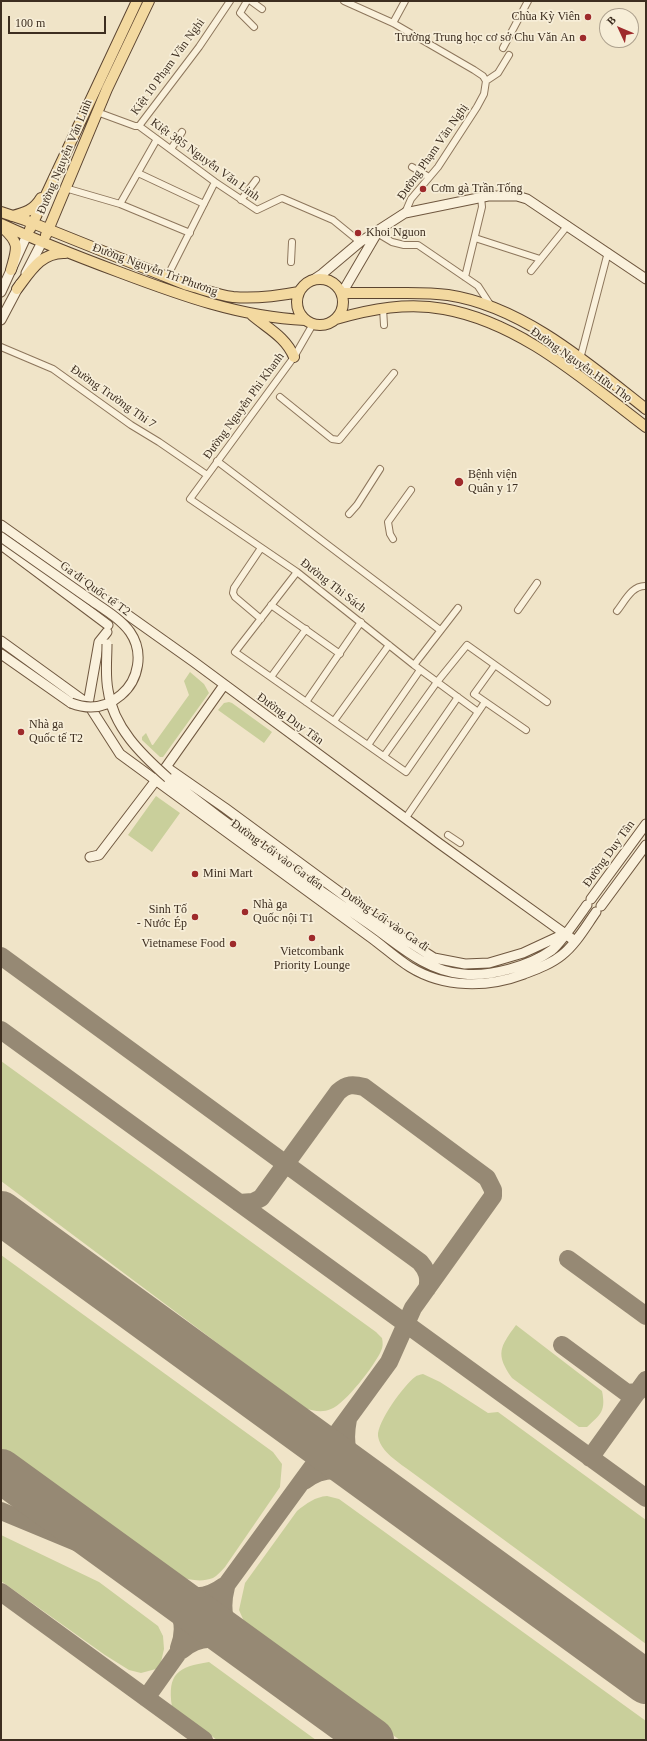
<!DOCTYPE html>
<meta charset="utf-8">
<style>
body{margin:0}
#map{position:relative;width:647px;height:1741px;overflow:hidden;background:#f0e4c8;font-family:"Times New Roman",serif}
canvas{display:block}
.frame{position:absolute;inset:0;border:2px solid #3d2e20;pointer-events:none}
.north{position:absolute;left:599px;top:8px;width:40px;height:40px;box-sizing:border-box;background:#f7eed8;border:1px solid #ada18e;border-radius:50%;rotate:314deg;font-size:11px;font-weight:700;line-height:16px;text-align:center;color:#3d2e20}
.north::after{content:'';display:block;margin:auto;width:14px;height:18px;background:#9e2a2b;clip-path:polygon(50% 0,100% 100%,50% 72%,0 100%)}
.scale{position:absolute;left:8px;top:16px;width:98px;height:18px;box-sizing:border-box;border:2px solid #3d2e20;border-top:0;padding-left:5px;font-size:12px;line-height:14px;white-space:nowrap;color:#3d2e20;-webkit-text-stroke:3px #f7eed8;paint-order:stroke}
</style>
<div id="map">
<canvas width="647" height="1741"></canvas>
<div class="frame"></div>
<div class="north">B</div>
<div class="scale">100 m</div>
</div>
<script>
const context = document.querySelector('canvas').getContext('2d');
context.lineJoin = 'round';
function fill(path, color) { context.fillStyle = color; context.fill(path, 'evenodd'); }
function stroke(path, color, width, dash) { context.strokeStyle = color; context.lineWidth = width; context.lineCap = dash ? 'butt' : 'round'; context.setLineDash(dash || []); context.stroke(path); }
function drawText(font, color, halo, rows, align = 'center') {
  context.font = font + ' "Times New Roman",serif'; context.lineWidth = 3.5; context.setLineDash([]); context.textBaseline = 'middle'; context.strokeStyle = halo; context.fillStyle = color; for (const [text, x, y, turn = 0] of rows) {
    context.save(); context.translate(x, y); context.rotate((+turn || 0) * Math.PI / 180); context.textAlign = isNaN(turn) ? turn : align; if (halo) context.strokeText(text, 0, 0); context.fillText(text, 0, 0); context.restore();
  }
}
const green = new Path2D(`
 M190 672 204 684 209 693 163 757H160L142 740V737L146 733 152 745H153L189 695 184 681Z
 M229 702 232 703 272 732 264 743 218 710 224 703Z
 M156 796 180 813 152 852 128 835Z
 M1 1061 376 1332 382 1338C383 1343 383 1347 381 1351 375 1365 345 1404 331 1409 322 1413 314 1411 304 1408L1 1181Z
 M1 1255 273 1452 282 1464 280 1487 225 1567C221 1571 217 1576 213 1578 195 1585 175 1575 159 1569L1 1454Z
 M516 1325 602 1391C606 1411 601 1414 587 1427H579L512 1378C495 1354 500 1347 516 1325Z
 M423 1374 440 1382 488 1413 498 1412 646 1520V1644L406 1468C395 1460 380 1450 378 1436 377 1422 404 1385 415 1377 417 1375 420 1375 423 1374Z
 M327 1496 339 1499 646 1721V1740H400L250 1635 239 1610 245 1583 297 1511C307 1503 315 1497 327 1496Z
 M1 1535 99 1582 158 1626 163 1636 164 1649 161 1662 156 1669 141 1673 129 1670 105 1655 1 1581Z
 M209 1662 316 1740H217L172 1707C167 1673 178 1667 209 1662Z`);
const taxiway = new Path2D(`
 M1 956 420 1262C427 1270 430 1278 427 1289
 M1 1030 646 1498
 M568 1259 646 1316
 M562 1345 627 1393 638 1392
 M348 1419C343 1445 347 1457 364 1477
 M590 1458 646 1380
 M304 1481C324 1466 343 1468 365 1478
 M1 1511 129 1564
 M226 1587C220 1610 224 1625 239 1644
 M166 1591C180 1610 188 1624 179 1648
 M166 1591C190 1597 204 1601 224 1586
 M1 1592 204 1740
 M182 1650C199 1635 219 1637 239 1644
 M146 1698 227 1584 389 1362 413 1308 493 1196V1190L487 1178 364 1087C353 1084 347 1084 338 1092L261 1198 253 1202 239 1203`);
const runway = new Path2D(`
 M1 1213 646 1682
 M1 1471 372 1740`);
const street = new Path2D(`
 M247 1 240 13 254 27
 M251 1 262 9
 M344 1 393 23 474 70 483 76 486 81 484 94 477 107 438 167 411 199 405 213
 M393 23 405 1
 M503 48 528 1
 M486 81 498 73 509 55
 M97 112 135 126H139L215 182 257 210 282 198 333 220 360 242
 M139 126 199 47 230 1
 M171 149 182 132
 M412 167 429 177
 M138 173 204 204
 M65 188 120 204 190 233
 M241 200 256 180
 M120 204 157 139
 M377 233 392 242 404 245H418L478 286 491 306
 M475 238 540 259
 M291 262 292 242
 M531 271 568 225
 M167 277 215 182
 M465 277 482 207 481 197
 M383 308 384 325
 M313 324 294 357 190 499 297 572 414 665 478 712
 M1 347 53 369 131 425 159 442 207 475
 M580 359 608 252
 M280 397 332 439 339 440 394 373
 M217 461 440 630
 M349 514 357 505 380 469
 M393 539 390 534 388 522 411 490
 M297 572 235 652 406 772 458 697
 M271 605 340 654
 M518 610 537 583
 M617 611C625 601 632 585 646 586
 M261 619 235 597 233 593 234 588 261 548
 M414 665 458 608
 M495 665 474 694 526 730
 M271 677 306 629
 M306 702 361 622
 M334 721 389 645
 M368 745 420 670
 M384 756 437 682 467 645 547 702
 M405 819 485 702
 M448 835 460 843`);
const secondary = new Path2D(`
 M26 273 42 242
 M313 280 322 274 360 242 405 213 488 196H517L527 199 646 279
 M1 292 27 235
 M342 293 377 233
 M1 320 20 284
 M1 525 194 662 440 844 575 941
 M1 545 108 625
 M1 641 88 704 120 754 373 939C385 948 397 959 410 967 444 988 487 988 524 974 537 969 551 964 562 955 576 944 586 926 596 912
 M1 654 71 703
 M88 704 99 642 107 632
 M166 767 225 808 395 933 434 958 465 964 489 963 523 953 564 934
 M168 778C232 828 298 876 366 922 396 942 424 971 463 974 490 977 530 966 552 950 561 943 579 916 587 905
 M90 857 99 855 166 767 224 685
 M591 899 646 824
 M601 906 646 845`);
const primary = new Path2D(`
 M1 212 25 220 187 285C202 289 218 295 233 297 255 299 278 296 299 292
 M12 216C25 213 34 210 41 198
 M1 224C40 242 79 257 119 272 180 295 240 317 305 320
 M2 227C21 244 17 248 11 270
 M30 229 137 1
 M46 235 107 89 149 1
 M297 302a23 23 0 1 1 46 0a23 23 0 1 1-46 0Z
 M17 289C30 272 41 252 65 253
 M342 293C357 293 372 293 387 293 408 293 428 292 448 295 522 306 589 364 646 409
 M252 315C267 328 286 337 294 357
 M336 319C371 309 408 302 444 309 522 323 585 381 646 427`);
const secondaryBridge = new Path2D(`
 M1 537C30 557 59 578 88 598 102 608 120 618 130 632 144 652 139 680 121 695 106 708 89 710 71 703
 M107 644C107 659 105 675 108 690 113 727 141 754 168 778`);
const markers = [
 [588,17,4,"#9e2a2b"],
 [583,38,4,"#9e2a2b"],
 [423,189,4,"#9e2a2b"],
 [358,233,4,"#9e2a2b"],
 [459,482,5,"#9e2a2b"],
 [21,732,4,"#9e2a2b"],
 [195,874,4,"#9e2a2b"],
 [245,912,4,"#9e2a2b"],
 [195,917,4,"#9e2a2b"],
 [312,938,4,"#9e2a2b"],
 [233,944,4,"#9e2a2b"]
];
const poiNames = [
 ["Chùa Kỳ Viên",580,17,"right"],
 ["Trường Trung học cơ sở Chu Văn An",575,38,"right"],
 ["Cơm gà Trần Tống",431,189],
 ["Khoi Nguon",366,233],
 ["Bệnh viện",468,475],
 ["Quân y 17",468,489],
 ["Nhà ga",29,725],
 ["Quốc tế T2",29,739],
 ["Mini Mart",203,874],
 ["Nhà ga",253,905],
 ["Quốc nội T1",253,919],
 ["Sinh Tố",187,910,"right"],
 ["- Nước Ép",187,924,"right"],
 ["Vietnamese Food",225,944,"right"],
 ["Vietcombank",312,952,"center"],
 ["Priority Lounge",312,966,"center"]
];
const streetNames = [
 ["Kiệt 10 Phạm Văn Nghi",168,67,-54],
 ["Đường Phạm Văn Nghị",433,152,-55],
 ["Đường Nguyễn Văn Linh",65,157,-67],
 ["Kiệt 385 Nguyễn Văn Linh",205,160,36],
 ["Đường Nguyễn Tri Phương",155,270,20],
 ["Đường Nguyễn Hữu Thọ",581,365,35],
 ["Đường Trường Thi 7",113,397,35],
 ["Đường Nguyễn Phi Khanh",244,406,-54],
 ["Đường Thi Sách",333,586,38],
 ["Ga đi Quốc tế T2",95,589,36],
 ["Đường Duy Tân",290,719,36],
 ["Đường Duy Tân",609,854,-54],
 ["Đường Lối vào Ga đến",277,855,36],
 ["Đường Lối vào Ga đi",385,920,34]
];
fill(green, '#c9cf9b');
stroke(taxiway, '#968974', 18);
stroke(runway, '#968974', 44);
stroke(street, '#8d765c', 8);
stroke(secondary, '#6f573f', 11);
stroke(primary, '#5b4430', 12);
stroke(street, '#faf1dc', 6);
stroke(secondary, '#faf1dc', 9);
stroke(primary, '#f3d9a0', 10);
stroke(secondaryBridge, '#6f573f', 11, []);
stroke(secondaryBridge, '#faf1dc', 9);
for (const [x, y, r, color] of markers) { const dot = new Path2D(); dot.arc(x, y, r, 0, 2 * Math.PI); context.fillStyle = color; context.fill(dot); stroke(dot, '#f7eed8', 1.5); }
drawText('12px', '#3d2e20', '#f7eed8', poiNames, 'left');
drawText('12px', '#3d2e20', '#f7eed8', streetNames);
</script>
